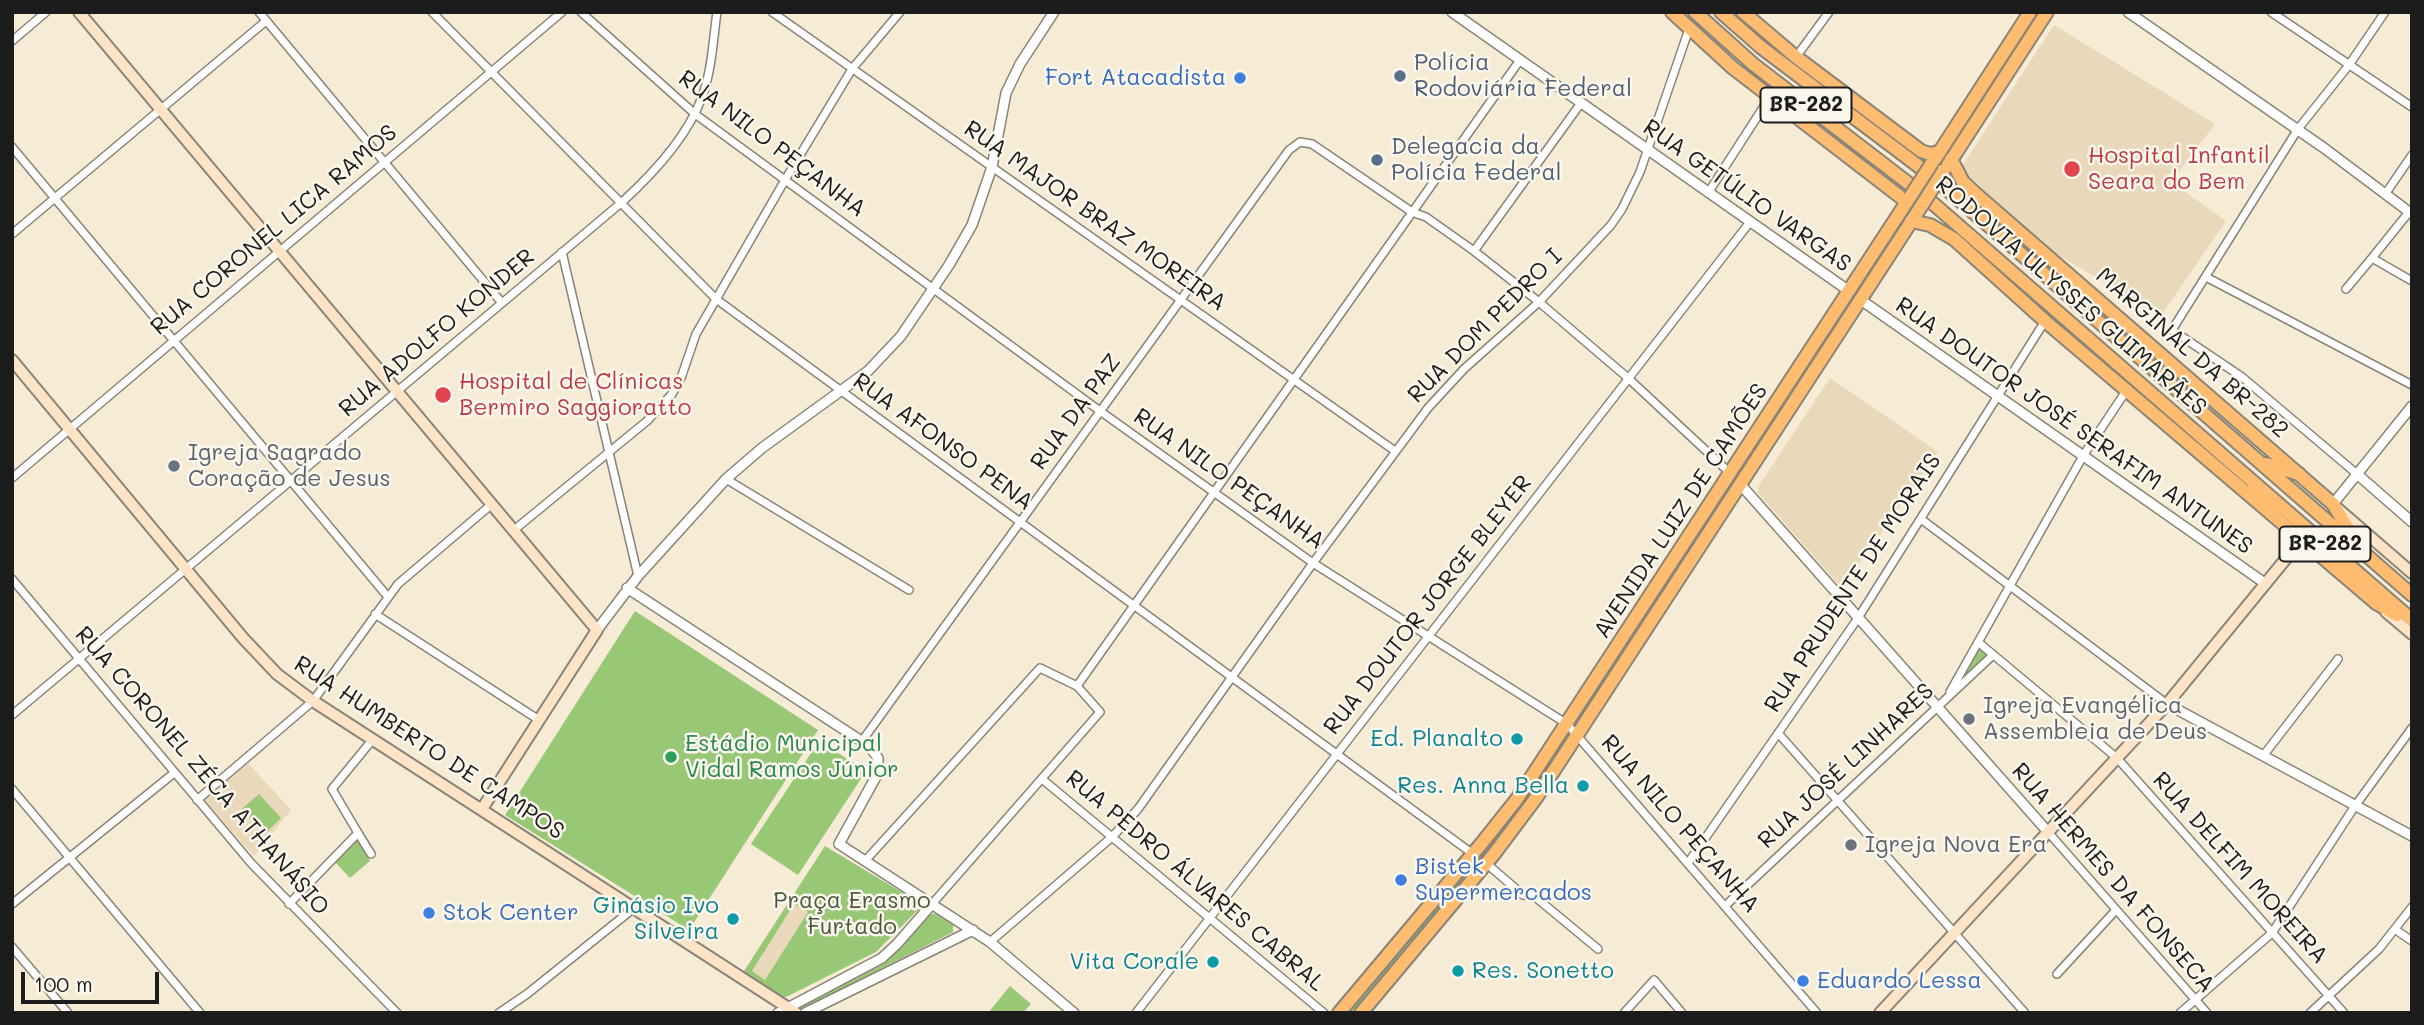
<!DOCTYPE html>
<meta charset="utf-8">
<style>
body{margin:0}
#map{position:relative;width:2424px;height:1025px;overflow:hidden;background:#f6ebd5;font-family:Mali,sans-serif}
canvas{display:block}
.frame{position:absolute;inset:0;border:14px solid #1c1c1c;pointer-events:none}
.scale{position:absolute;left:21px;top:972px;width:138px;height:32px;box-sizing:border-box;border:4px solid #1c1c1c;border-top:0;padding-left:9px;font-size:21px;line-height:24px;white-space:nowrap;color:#1c1c1c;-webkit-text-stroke:5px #fbf7ec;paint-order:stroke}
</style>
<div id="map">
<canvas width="2424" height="1025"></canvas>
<div class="frame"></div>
<div class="scale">100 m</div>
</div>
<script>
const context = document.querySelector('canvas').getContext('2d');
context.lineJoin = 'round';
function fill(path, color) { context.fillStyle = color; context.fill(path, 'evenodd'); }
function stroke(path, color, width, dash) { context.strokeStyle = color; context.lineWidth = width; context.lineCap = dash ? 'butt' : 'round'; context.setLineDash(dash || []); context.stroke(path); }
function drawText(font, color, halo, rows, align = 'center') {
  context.font = font + ' Mali,sans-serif'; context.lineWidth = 5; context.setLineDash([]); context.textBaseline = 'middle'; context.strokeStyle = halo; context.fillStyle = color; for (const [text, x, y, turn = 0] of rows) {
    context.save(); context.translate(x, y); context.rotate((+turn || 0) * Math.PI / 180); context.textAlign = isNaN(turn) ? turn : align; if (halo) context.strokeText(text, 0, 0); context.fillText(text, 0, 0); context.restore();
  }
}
const built = new Path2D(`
 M2054 25 2215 124 2171 182 2226 221 2161 316 2035 241 1971 187 1961 172 1962 166Z
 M1830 378 1938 452 1842 588 1758 493V487Z
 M248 763 291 810 254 856 204 800Z
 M794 903 808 912 765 980 752 971Z`);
const green = new Path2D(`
 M1845 308 1827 335 1816 358 1585 715 1584 712 1619 650Z
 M635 611 818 730 689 930 505 815Z
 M1978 642 1993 655 1946 699Z
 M819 741 866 771 798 875 751 844Z
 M1565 742 1536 787 1487 857 1355 1013H1348C1423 924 1500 838 1565 742Z
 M259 794 281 818 265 834 242 809Z
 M357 839 370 861 350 878 335 862Z
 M825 846 923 905 876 952 784 998 744 971ZM794 904 808 912 765 980 752 971Z
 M929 914H936L953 924V932L800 1010 796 1009 888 960Z
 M1010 986 1031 1004 1023 1013H988Z`);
const minor = new Path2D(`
 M259 12 502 303
 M432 12 716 299 1473 854
 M581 12 695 114 1100 411 1313 563 1567 724 1817 1013
 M772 12 1395 451
 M2271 12 2412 107
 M12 41 46 12
 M1796 57 1829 12
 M12 147 388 597
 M1708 193 1770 97
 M2386 193 2412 155
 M2409 212 2372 258 2412 281
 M12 234 266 21
 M1474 251 1581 103
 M562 252 638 576
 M2206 277 2412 385
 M2346 289 2372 258
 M2357 474 2242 377 2172 330 2298 129 2349 65 2385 12
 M12 478 562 12
 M726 479 909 590
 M1921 519 2167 704
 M514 530 647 421 672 394 681 378 696 334 785 180 852 69 900 12
 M12 579 251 863 397 1013
 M375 614 539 720
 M1978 642 2117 758 2344 1013
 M1077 686 1520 60
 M1950 692 2083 456 2126 391
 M12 715 621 203C653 174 687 138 702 97 712 70 713 40 717 12
 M1778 733 2025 1013
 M862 741 1289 150 1300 142 1312 144 1412 212 1426 217 1474 251 1539 302 1628 378 1730 473
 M2263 756 2338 659
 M1042 779 1324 1013
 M12 789 200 1013
 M197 800 313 701 398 584 492 504
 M2048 832 2207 1013
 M358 833 371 854
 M865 861 1040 668 1077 686 1100 712 932 904
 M1486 863 1523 895 1534 896 1598 949
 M1688 863 1858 618 2045 321
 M12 904 174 773
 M289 904 358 833 332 789 373 739
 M1725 906 1993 655
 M2396 930 2412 941
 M990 942 1112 837 1138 809 1313 563 1428 408 1464 369 1539 302 1611 225 1622 209 1640 172 1689 29
 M12 947 68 1013
 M2057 974 2116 910
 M499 1013 527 994 634 908
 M1136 1013 1750 222
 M1624 1013 1654 980 1682 1013
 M2180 1013 2272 933 2355 806 2412 728
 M2310 1013 2379 949 2412 907`);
const tertiary = new Path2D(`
 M1452 12 1849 291
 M2128 12 2324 148 2412 214
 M1861 300 2266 584
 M2357 474 2412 522
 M1741 485 2048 832
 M2333 504 2412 406
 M627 588 869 746 878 758V773L839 844 990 942 1074 1013
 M597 630 638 576 726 479 762 448 868 371 901 336 949 265 972 225 992 167 1006 93 1020 64 1054 12
 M2167 704 2412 836
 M778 1013 882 958 897 944 932 904
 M805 1013 973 930`);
const secondary = new Path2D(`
 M79 12 597 630 482 809
 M12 360 243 638 277 674 313 701 796 1013
 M2337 508 2412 573
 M2386 612 2412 634
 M1880 1013 2167 704 2302 539`);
const primary = new Path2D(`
 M1672 12 1733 68 1907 202
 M1743 12 1796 57 1921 151 1930 154 1939 152
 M1935 159 2030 12
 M1951 159 1963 182 1977 195 2333 504
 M1948 165 2047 12
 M1911 221 1930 225 1954 239 2045 321 2376 603
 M1339 1013 1482 843 1517 799 1910 197
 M1361 1013 1494 854 1536 798 1922 205`);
const trunk = new Path2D(`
 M1695 12 1753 64 1921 193 2412 620
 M1721 12 1762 48 1933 177 2412 595
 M2266 464 2299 474
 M2253 489 2272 514
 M2333 504 2355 541
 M2376 603 2397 615`);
const primaryBridge = new Path2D(`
 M1910 197 1932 163
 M1922 205 1944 170`);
const markers = [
 [1400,76,7,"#5c6f8a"],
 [1240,78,7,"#3f7fe0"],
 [1377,160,7,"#5c6f8a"],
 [2072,169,9,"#e0444e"],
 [443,395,9,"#e0444e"],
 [174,466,7,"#6b7280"],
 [1969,719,7,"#6b7280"],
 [1517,739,7,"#0f9aa8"],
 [671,757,7,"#2e9e5b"],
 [1583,786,7,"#0f9aa8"],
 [1851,845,7,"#6b7280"],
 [1401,880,7,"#3f7fe0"],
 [429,913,7,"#3f7fe0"],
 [733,919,7,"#0f9aa8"],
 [1213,962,7,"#0f9aa8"],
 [1458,971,7,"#0f9aa8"],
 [1803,981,7,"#3f7fe0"]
];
const shields = [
 [1806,105,91],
 [2325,544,91]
];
const shieldNames = [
 ["BR-282",1806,105],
 ["BR-282",2325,544]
];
const serviceNames = [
 ["Polícia",1414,63],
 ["Rodoviária Federal",1414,89],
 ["Delegacia da",1391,147],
 ["Polícia Federal",1391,173]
];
const shopNames = [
 ["Fort Atacadista",1226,78,"right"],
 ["Bistek",1415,867],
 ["Supermercados",1415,893],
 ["Stok Center",443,913],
 ["Eduardo Lessa",1817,981]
];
const streetNames = [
 ["RUA NILO PEÇANHA",772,144,37],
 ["RUA GETÚLIO VARGAS",1747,196,35],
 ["RUA MAJOR BRAZ MOREIRA",1095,216,35],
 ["RUA CORONEL LICA RAMOS",274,230,-40],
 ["RODOVIA ULYSSES GUIMARÃES",2071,296,41],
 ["RUA DOM PEDRO I",1485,326,-45],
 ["RUA ADOLFO KONDER",437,333,-40],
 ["MARGINAL DA BR-282",2192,353,41],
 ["RUA DA PAZ",1076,412,-54],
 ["RUA DOUTOR JOSÉ SERAFIM ANTUNES",2074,426,35],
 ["RUA AFONSO PENA",943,442,36],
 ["RUA NILO PEÇANHA",1229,479,35],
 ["AVENIDA LUIZ DE CAMÕES",1681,511,-57],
 ["RUA PRUDENTE DE MORAIS",1853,583,-57],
 ["RUA DOUTOR JORGE BLEYER",1428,605,-52],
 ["RUA HUMBERTO DE CAMPOS",429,748,33],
 ["RUA JOSÉ LINHARES",1846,766,-43],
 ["RUA CORONEL ZÉCA ATHANÁSIO",202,771,49],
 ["RUA NILO PEÇANHA",1680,824,49],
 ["RUA DELFIM MOREIRA",2240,868,48],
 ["RUA HERMES DA FONSECA",2113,878,49],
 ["RUA PEDRO ÁLVARES CABRAL",1195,881,40]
];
const healthNames = [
 ["Hospital Infantil",2088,156],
 ["Seara do Bem",2088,182],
 ["Hospital de Clínicas",459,382],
 ["Bermiro Saggioratto",459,408]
];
const worshipNames = [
 ["Igreja Sagrado",188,453],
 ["Coração de Jesus",188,479],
 ["Igreja Evangélica",1983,706],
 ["Assembleia de Deus",1983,732],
 ["Igreja Nova Era",1865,845]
];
const cultureNames = [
 ["Ed. Planalto",1503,739],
 ["Res. Anna Bella",1569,786],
 ["Ginásio Ivo",719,906],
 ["Silveira",719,932],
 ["Vita Corale",1199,962],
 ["Res. Sonetto",1472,971,"left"]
];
const leisureNames = [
 ["Estádio Municipal",685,744],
 ["Vidal Ramos Júnior",685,770]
];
const parkNames = [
 ["Praça Erasmo",852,901],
 ["Furtado",852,927]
];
fill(built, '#e9d9ba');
fill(green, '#98c776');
stroke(minor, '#898478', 10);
stroke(tertiary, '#898478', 12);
stroke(secondary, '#898478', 14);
stroke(primary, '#898478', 16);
stroke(trunk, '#898478', 16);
stroke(minor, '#fff', 7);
stroke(tertiary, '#fff', 9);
stroke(secondary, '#fee4c6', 10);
stroke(primary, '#fdbc70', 12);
stroke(trunk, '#fdbc70', 12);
stroke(primaryBridge, '#898478', 16, []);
stroke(primaryBridge, '#fdbc70', 12);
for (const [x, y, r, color] of markers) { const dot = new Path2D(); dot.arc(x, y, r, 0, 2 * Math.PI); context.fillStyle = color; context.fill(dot); stroke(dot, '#fbf7ec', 2.5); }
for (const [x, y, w] of shields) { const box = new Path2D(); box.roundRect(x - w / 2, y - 17.5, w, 35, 5); context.fillStyle = '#fbf7ec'; context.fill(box); stroke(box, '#1c1c1c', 2); }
drawText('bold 21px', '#1c1c1c', null, shieldNames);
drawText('23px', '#4e5e75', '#fbf7ec', serviceNames, 'left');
drawText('23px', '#366cbe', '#fbf7ec', shopNames, 'left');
drawText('23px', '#1c1c1c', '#fbf7ec', streetNames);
drawText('23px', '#be3a42', '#fbf7ec', healthNames, 'left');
drawText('23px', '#5b616d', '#fbf7ec', worshipNames, 'left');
drawText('23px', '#0d838f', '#fbf7ec', cultureNames, 'right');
drawText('23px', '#27864d', '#fbf7ec', leisureNames, 'left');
drawText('23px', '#47583c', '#fbf7ec', parkNames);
</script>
